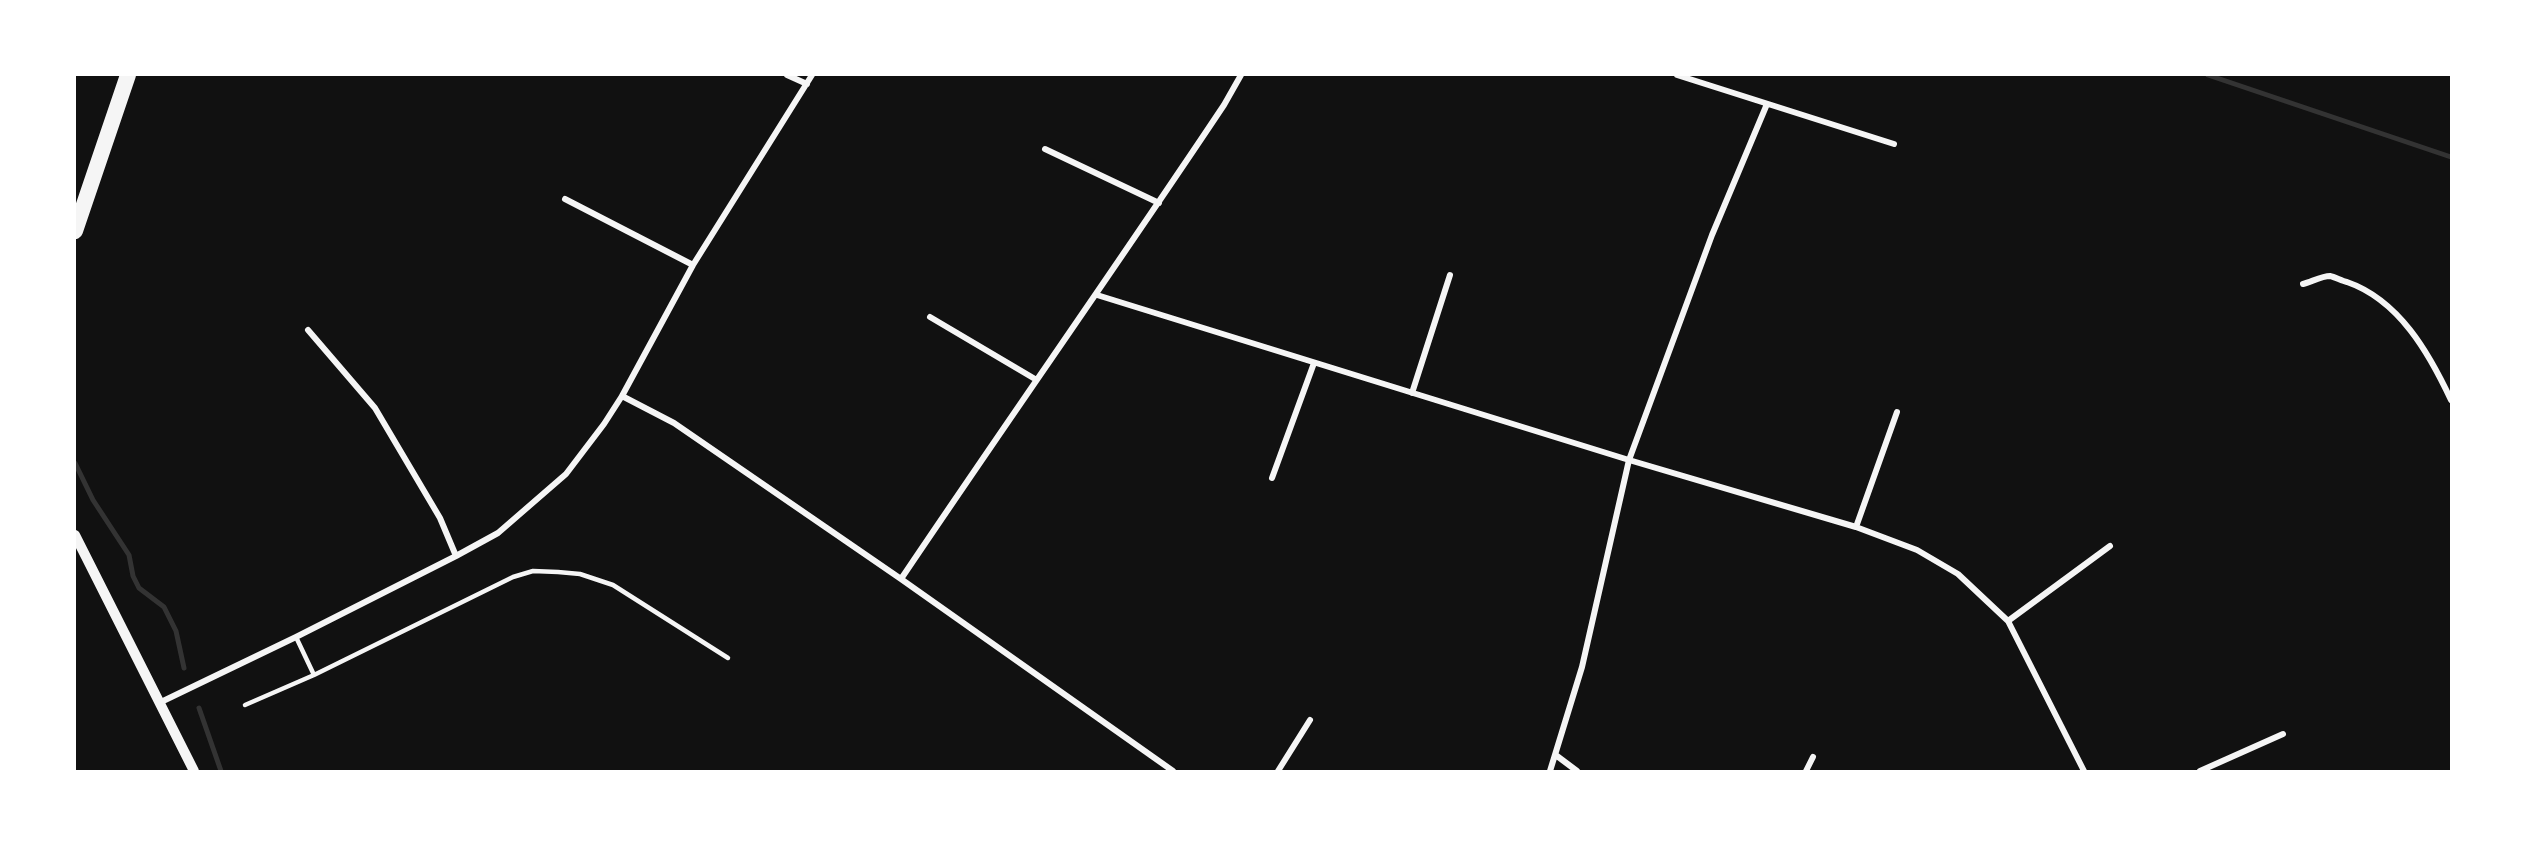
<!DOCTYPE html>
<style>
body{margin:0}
#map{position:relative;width:2526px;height:846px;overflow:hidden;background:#111;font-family:"Alegreya Sans",sans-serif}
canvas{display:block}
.frame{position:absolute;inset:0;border:76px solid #fff;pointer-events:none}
</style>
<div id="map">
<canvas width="2526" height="846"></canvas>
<div class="frame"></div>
</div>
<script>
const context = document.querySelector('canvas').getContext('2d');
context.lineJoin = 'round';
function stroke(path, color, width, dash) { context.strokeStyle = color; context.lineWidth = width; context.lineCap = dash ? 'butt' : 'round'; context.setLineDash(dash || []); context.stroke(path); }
const stream = new Path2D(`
 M2208 75 2451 157
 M75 463 93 500 129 555 133 576 139 588 164 607 176 631 184 668
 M199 708 221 771`);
const service = new Path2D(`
 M296 637 314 675
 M245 705 314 675 513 577 533 571 558 572 580 574 613 585 728 658`);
const minor = new Path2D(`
 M787 75 807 84
 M1677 75 1894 144
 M1045 149 1159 203
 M565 199 693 265
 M2303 284C2311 282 2322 276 2330 276 2335 277 2342 281 2347 282 2399 300 2429 353 2451 400
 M1097 295 1629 460 1856 527 1917 550 1958 574 2008 621 2084 771
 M930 317 1035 379
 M308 330 375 408 440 518 456 556
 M1412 393 1450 275
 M622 396 674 423 901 579 1173 771
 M1272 478 1314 363
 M1856 527 1897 412
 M901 579C1008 420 1118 264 1224 105L1241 75
 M2008 621 2110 546
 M161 702 296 637 456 556 498 533 566 474 604 424 622 396 693 265 812 75
 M1557 756 1577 771
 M1278 771 1310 720
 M1550 771 1582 667 1629 460 1712 235 1767 104
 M1806 771 1813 757
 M2200 771 2283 734`);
const tertiary = new Path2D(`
 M75 535 194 771`);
const motorway = new Path2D(`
 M75 231 128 75`);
stroke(stream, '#333', 5);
stroke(service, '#f5f5f5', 4.5);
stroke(minor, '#f5f5f5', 6);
stroke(tertiary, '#f5f5f5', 10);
stroke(motorway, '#f5f5f5', 16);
</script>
